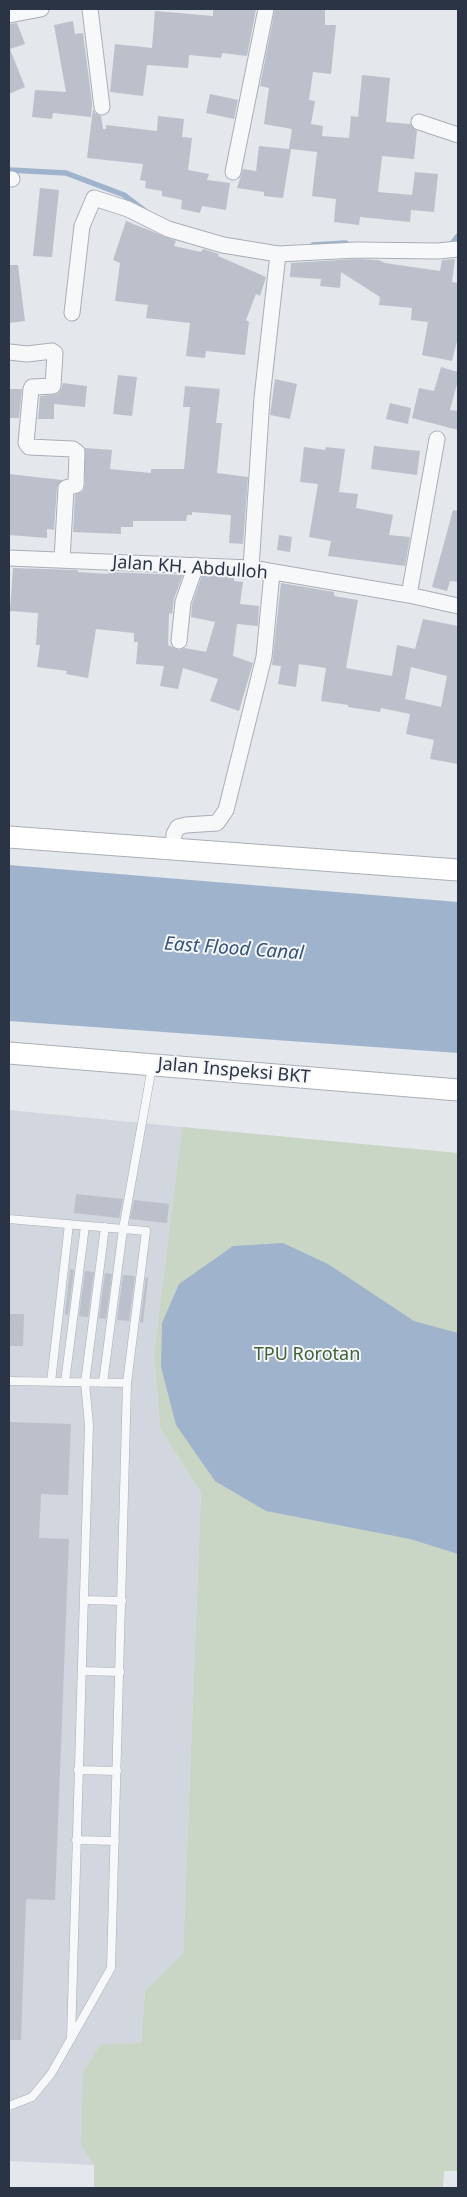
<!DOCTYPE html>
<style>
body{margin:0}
#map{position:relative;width:467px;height:2197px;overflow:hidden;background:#e4e7ec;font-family:"Noto Sans",sans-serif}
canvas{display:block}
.frame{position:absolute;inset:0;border:10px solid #2b3445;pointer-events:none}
</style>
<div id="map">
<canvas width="467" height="2197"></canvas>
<div class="frame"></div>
</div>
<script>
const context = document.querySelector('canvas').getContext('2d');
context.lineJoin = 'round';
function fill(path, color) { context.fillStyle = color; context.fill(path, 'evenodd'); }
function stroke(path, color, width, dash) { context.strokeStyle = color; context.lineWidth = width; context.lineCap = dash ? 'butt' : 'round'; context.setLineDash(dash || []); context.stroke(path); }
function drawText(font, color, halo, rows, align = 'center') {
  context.font = font + ' "Noto Sans",sans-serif'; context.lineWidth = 4; context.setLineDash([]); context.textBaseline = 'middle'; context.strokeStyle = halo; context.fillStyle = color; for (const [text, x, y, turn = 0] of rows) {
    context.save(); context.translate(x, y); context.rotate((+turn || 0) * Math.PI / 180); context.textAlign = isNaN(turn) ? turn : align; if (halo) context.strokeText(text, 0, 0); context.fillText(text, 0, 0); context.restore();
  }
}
const built = new Path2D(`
 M9 1110 182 1127 154 1354 160 1428 201 1493 183 1955 145 1991 141 2043 101 2044 81 2146 94 2165 9 2161Z`);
const green = new Path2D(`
 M182 1127 458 1153V2171H444L443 2188H94V2165L81 2146 83 2072 101 2044 141 2043 145 1991 183 1954 201 1493 160 1428 154 1354Z`);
const water = new Path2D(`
 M9 865 458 902V1053L9 1021Z
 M283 1243 328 1264 414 1321 458 1333V1554L410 1539 266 1511 215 1481 176 1425 161 1367 162 1323 179 1284 233 1246Z`);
const stream = new Path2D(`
 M9 170 66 173 124 195 145 211
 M313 245 346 243
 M450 246 458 236`);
const building = new Path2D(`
 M213 9H256L247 56 222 53 221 58 189 55 188 68 147 65 143 96 110 92 115 44 152 48 155 11 213 16Z
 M275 9 325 10V25H336L331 74 313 72 309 100 315 101 311 124 323 126 322 136 349 138 351 116 358 117 362 75 390 78 386 122 410 124 417 131 414 159 382 156 378 192 412 195 415 172 438 174 434 212 411 210 410 222 360 217 359 225 334 222 336 199 312 196 317 152 291 149 283 198 264 196V192L237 188 243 169 256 171 259 146 289 149 292 129 264 124 269 88 260 86Z
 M73 21 75 34 83 33 92 103 91 117 53 113 52 119 32 117 35 90 66 92 54 25Z
 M17 23 25 44 10 49 25 87 9 94V24Z
 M210 94 238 100 234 119 206 113Z
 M93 109 95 113 101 116 103 129H106V125L157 131 158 116 184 119 182 137 192 138 188 170 209 174 207 180 230 183 226 210 202 206 200 213 181 209 182 200 162 196V191L145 188 146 181 140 180 143 164 87 158Z
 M40 188 59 190 52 257 33 256Z
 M126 221 176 241 174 246 201 252 203 249 219 254 218 256 266 277 260 296 256 294 246 320 249 322 245 355 206 351 205 358 186 356 190 323 146 318 148 305 115 301 120 263 113 260Z
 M356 259 379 260 385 263 440 271 442 260 455 259 452 282 458 283V337L452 361 422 355 428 322 411 320 412 308 379 305 380 297 341 272 340 288 320 286 321 279 290 277 291 263Z
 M9 265H18L25 321 9 323Z
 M441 367 458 372V380L450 410 458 411V430L412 418 419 388 434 391Z
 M118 375 137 377 132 416 113 414Z
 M275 379 297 384 290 419 270 415Z
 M63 383 87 386 85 407 54 404V419H38L40 396 57 394 61 390Z
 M185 386 220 389 216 423H222L217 473 248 477 243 544 229 543 231 515 192 512V515H187L186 521H133V527H121V534L73 532 75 495 83 491 85 485V448L112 450 110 469 151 473V469H184L190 407H183Z
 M9 389H22L19 418H9Z
 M390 403 411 408 408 424 386 419Z
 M374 446 420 451 417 475 371 469Z
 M304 447 325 450 326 447 345 449 339 492 358 494 356 508 393 515 389 535 410 537 405 566 328 556 331 541 309 537 318 484 300 482Z
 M9 474 62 480 57 487 54 530 47 529V538L9 535Z
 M453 510 458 511V582L450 581 447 591 432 587Z
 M279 535 292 537 290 552 277 550Z
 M13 568 78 570V572L108 574 109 572 183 575 174 599 172 614 169 613 168 645 179 650 185 648 206 652 215 622 191 617 192 604 202 575 234 577V581L243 582 240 604 259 606 258 626 237 624 233 656 253 663 239 711 210 701 218 679 183 668 178 689 160 686 164 666 136 664 138 642H134V633L96 629 88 678 66 674 67 671 37 667 40 645H36L38 613 10 611Z
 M281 583 334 592V596L358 600 346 668 392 676 397 645 415 649 423 619 458 626V764L430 759 434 740 406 734 410 714 381 708 380 712 348 707V705L321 701 326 668 299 664 296 687 278 684 281 666 272 665ZM411 667 447 676 441 707 405 699Z
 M76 1194 123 1199 119 1218 74 1213Z
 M134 1200 169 1204 167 1223 130 1219Z
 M70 1269 74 1270 68 1315 65 1314Z
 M85 1271 94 1272 88 1317 79 1316Z
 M105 1273 112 1274 106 1319 99 1318Z
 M123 1275 135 1276 129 1321 117 1320Z
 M146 1277 148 1278 143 1323 140 1322Z
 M9 1314H24L23 1346H9Z
 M9 1422 71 1424 68 1495 41 1494 39 1538 69 1539 55 1900 26 1899 21 2040H9Z`);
const lane = new Path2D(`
 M9 1219 146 1231 127 1383 111 1968 51 2074 32 2097 9 2106
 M9 1381 127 1383
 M51 1382 69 1224
 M65 1382 85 1226
 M103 1383 123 1229 152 1067
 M84 1600 122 1601
 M82 1671 120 1672
 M78 1770 117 1771
 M76 1840 115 1841
 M71 2039 89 1425 85 1383 105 1227`);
const street = new Path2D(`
 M90 9 102 107
 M9 15 41 9
 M419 122 458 135
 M233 172 266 9
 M9 179H12
 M72 313 82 226 94 198 128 209 168 229 223 245 278 254 357 250 438 251 458 249
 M9 352 27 354 52 351 55 353 53 386 32 387 31 389 26 443 29 447 73 449 77 452 76 485 66 488 62 560
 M9 558 251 568 409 595 458 606
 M251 568 262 398 278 254
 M409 595 437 439
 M179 641 183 602 196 565
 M173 849 174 834 178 827 186 825 217 823 226 810 264 657 272 573`);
const secondary = new Path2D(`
 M9 837 458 870
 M9 1053 458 1090`);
const streetNames = [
 ["Jalan KH. Abdulloh",190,568,4],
 ["Jalan Inspeksi BKT",234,1071,5]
];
const parkNames = [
 ["TPU Rorotan",307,1355]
];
const waterNames = [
 ["East Flood Canal",234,949,4]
];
fill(built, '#d2d6de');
fill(green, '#c9d6c5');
fill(water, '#9fb4cc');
stroke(stream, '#9fb4cc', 5.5);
fill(building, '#bbc0ca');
stroke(lane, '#a9aeb7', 9);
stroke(street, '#a9aeb7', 17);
stroke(secondary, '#a9aeb7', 23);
stroke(lane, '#f7f8fa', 8);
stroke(street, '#f7f8fa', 15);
stroke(secondary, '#fff', 21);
drawText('18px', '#2b3445', '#f4f6f9', streetNames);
drawText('18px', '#3f6138', '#f4f6f9', parkNames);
drawText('italic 19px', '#34527a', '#f4f6f9', waterNames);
</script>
